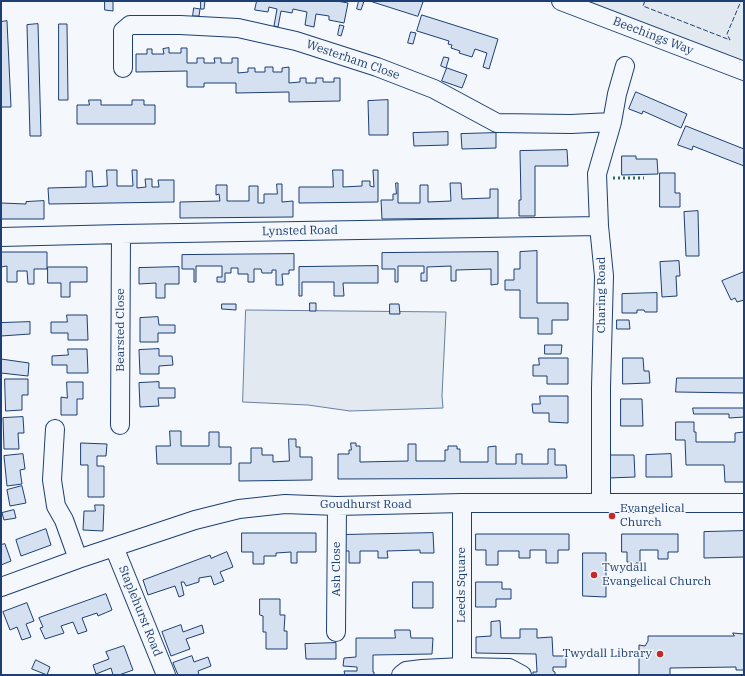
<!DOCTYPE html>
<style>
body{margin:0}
#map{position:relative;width:745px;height:676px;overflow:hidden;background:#f4f7fb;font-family:"IBM Plex Serif",serif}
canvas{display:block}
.frame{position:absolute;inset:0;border:2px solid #1d3f73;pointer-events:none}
</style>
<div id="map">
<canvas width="745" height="676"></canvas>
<div class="frame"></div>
</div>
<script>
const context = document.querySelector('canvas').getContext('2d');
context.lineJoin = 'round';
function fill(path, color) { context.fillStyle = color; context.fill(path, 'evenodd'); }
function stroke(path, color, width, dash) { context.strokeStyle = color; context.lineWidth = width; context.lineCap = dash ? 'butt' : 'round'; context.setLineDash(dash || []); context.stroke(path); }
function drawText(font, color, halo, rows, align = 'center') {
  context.font = font + ' "IBM Plex Serif",serif'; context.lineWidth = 3; context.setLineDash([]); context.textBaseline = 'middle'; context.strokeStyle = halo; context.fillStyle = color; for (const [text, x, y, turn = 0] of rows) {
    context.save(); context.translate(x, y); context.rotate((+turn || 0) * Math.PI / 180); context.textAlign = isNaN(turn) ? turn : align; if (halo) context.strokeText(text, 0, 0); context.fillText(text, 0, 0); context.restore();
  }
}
const green = new Path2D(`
 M561 1H744V71Z
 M246 310 446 312 442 396 443 408 350 411 308 405 243 402Z`);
const building = new Path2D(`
 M105 1H113V11L105 10Z
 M201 1H205L204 9H201Z
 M257 1H337L348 3 344 23 329 20V16L316 14 314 27 305 25 307 12 293 9 292 13 281 11 278 27 274 26 277 9 269 7 268 12 255 10Z
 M359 1H364L361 10 357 9Z
 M370 1H420L423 2 418 16Z
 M194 8 200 9 199 16H193Z
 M422 15 498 39 489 69 483 67 487 53 475 49 472 57 459 53 460 51 451 48 452 45 448 44 449 41 417 31Z
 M7 21 11 107H1V22Z
 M38 24 41 136H30L27 25Z
 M59 24H67L68 100H59Z
 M340 25 344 26 341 36 338 35Z
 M411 32 416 33 413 44 408 43Z
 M169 48V53H181V48H187V63H197V58H204V63H215L214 58H221V63H232V58H238V73L248 72V68H255V72H265V67H273V72H282V68L289 67V83L300 82V78H306V83H316V78H323V82H334V78H340V101L289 102V92L236 93V83H204V87H187V71L136 72V54H147V49H152V54H164L163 49Z
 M444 57 449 58 446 68 441 66Z
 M447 68 467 75 462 88 442 81Z
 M636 92 687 114 681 128 643 111 642 114 629 109Z
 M89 100H101V105H132V100H144V105H155V124H77V105H89Z
 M388 100V135H369L368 101Z
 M686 126 744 149V166L693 146 692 150 678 145Z
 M448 132V145L414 146 413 133Z
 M496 133V148L462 149 461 134Z
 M567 150 568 166H535V216H519V200H521L520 151Z
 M622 156H636V159H657L658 174 622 175Z
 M107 170H117V186H133L132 170H137V188L146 187 145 179H152V187H159L158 180H174V202L49 204 48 188 86 187V171H92L93 187 107 186Z
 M333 170H343V187L362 186V181H370V186L374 187 373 170H378V202L299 203V187H333Z
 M660 173H675V193H680V207H660Z
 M396 183H398V203H420V185H428V202L451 201 450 183H461L462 199 490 198V189H498V218L382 219 381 200H393V194H396Z
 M277 184H282V202L293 201V217L180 218V202L220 201 219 194 216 195V185H227V201H249V186H258V203H264V194H277Z
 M44 201V219H1V203L26 204V202Z
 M698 211 699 256H686L684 212Z
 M537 251V303H568V320H552V334H538V318H520V290H505V280H514V269H520V252Z
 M1 252H47V269H34V284H28L27 271H17V282H7V266L1 267Z
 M498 252V284L491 285V269L456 270V281H451V266L427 267V281H421V273H424V266H398V282H395V269H382V253Z
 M294 254V270H289V274H282L283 285H276V270H272V273H262L261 269H254V282H248V274H238V268H231V273H225V282H217V277H222V266H196V282H194V269H182V255Z
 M679 261 680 276H676L677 296 662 297 660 262Z
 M378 266V283H343L344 296H334V282H302V296H299V267Z
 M48 267H87V282H70V297H61V283H48Z
 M179 267V284H165V298H156V283L139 284V268Z
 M744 272V300L737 302 735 298 731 300 722 281Z
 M657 293V312H645L644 310H637V313H622V294Z
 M310 303H316V311H310Z
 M222 304H236V310L222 309Z
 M390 304H399L400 314H390Z
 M67 315H87L88 340H68V333H51V322H67Z
 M158 317 159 325H175V333H158V342H140V318Z
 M617 320H629L630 329H617Z
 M30 322V334L1 336V323Z
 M545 345H562L561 354H545Z
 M68 349H87L88 373H67V365H52V356L68 355Z
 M159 349V356H172L173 365 159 366V374H140L139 350Z
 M539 358H568V384H547V376H533V365H539Z
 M623 358H643L644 371H649L650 383 623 384Z
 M1 359 29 363 28 376 1 373Z
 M677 378H744V393L676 392Z
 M5 379H28V395H22V410L6 411Z
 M67 382H83V399H77V415H61V397L67 398Z
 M159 382V388H175V398H158L159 406 140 407 139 383Z
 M540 396H568V423L549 422V413H533L532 404H540Z
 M621 399H642L643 426H621Z
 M693 408H744V417L729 418V414H694Z
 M23 417 24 433H18L19 449H4L3 418Z
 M676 422H694V432H696V442H735V433L744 432V482H725L724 465H686L685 440H676Z
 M170 431H181V446H209V432H219V447H231V464H157L156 446H170Z
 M289 439H296V447H300V457H312V480L239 481V463H251V448H262V455H273V462L289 461Z
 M81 443 107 444 106 456H97V466H104V497H88V465H81Z
 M351 443H356V446H360V462L408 461V444H416V461H445V450H448V446H457V449H460V462H488V447L496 446V464H516V454H522V464H548V449H555V465H566L567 478 338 479V454H349V450H351Z
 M23 454 25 469 20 470 22 484 7 486 4 456Z
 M671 454 672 477H646V455Z
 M609 455H634L635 477 609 478Z
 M22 486 26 503 10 506 7 490Z
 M95 505H104L103 531 83 530 84 511H95Z
 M14 510 16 518 4 520 2 513Z
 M46 529 51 545 21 556 16 540Z
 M744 531V580V557L704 558V532Z
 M242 533H316V552H297V563H291V552L276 553V556H264V564H253V552H242Z
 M433 533 434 553H420V550L387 551 388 558H378V551H360V563H349V551H341V535Z
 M476 534H569V550H558V563H546V550H530V558H519V551H498V565H486V550H476Z
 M622 534H678V552H668V559H658V550H640V563H636V566H630V562H627V552H622Z
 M5 544 11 561 1 565V545Z
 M227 552 233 567 220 572 224 581 214 585 211 576 199 578V582L186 586 184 582H181L184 595 179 597 175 586 148 595 143 580 210 555 211 558Z
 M583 553H606V597L583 596Z
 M413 582H433V608H413Z
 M476 582H502V589H511V599H496V607H476Z
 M106 594 112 610 98 616 97 613 82 618 87 631 78 634 73 622 61 626 64 633 45 639 40 628 43 627 39 618Z
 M260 599H280V615H285L284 631H287V649H266V632H263V616L260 615Z
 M27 603 34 621 26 624 31 637 22 640 17 627 10 630 3 612Z
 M500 621 501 638H520V629H537V638L552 637 553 656H566V667H553V671L555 672V675H533V672H537L536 654 476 653V637L491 636V622Z
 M181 625 183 632 202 625 204 633 186 639 190 649 171 656 162 632Z
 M395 630H410L411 638H433L432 654 373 655V672H374V675H345L344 671H357V667L343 666 344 658 356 657V638H395Z
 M733 633 744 634V670H736V667L670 668V675H639V645L645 646 648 641V636H734Z
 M336 643V659H306L305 644Z
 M124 646 133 670 119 675H113L111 668 96 674 93 665 109 659 106 652Z
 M192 656 194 662 208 657 211 666 198 671 199 675H178L173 663Z
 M36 660 50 667 47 675 32 669Z`);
const minor = new Path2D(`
 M561 1 744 71
 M123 68V31L130 25H180L238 28 296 41 377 67 434 89 497 123 571 124 612 122
 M1 237 121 234 599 226
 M120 425 121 234
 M55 429 52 480 56 506 64 520 78 559
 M601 503V387L604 276 599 226 597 174 612 122 617 94 625 66
 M114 547 166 675
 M1 587 78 559 195 520 239 509 285 504 337 506 462 503H744
 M336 632 337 506
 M462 667V503
 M401 675 406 671 422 669 462 667 509 668 522 675`);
const hedge = new Path2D(`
 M613 178H644`);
const fence = new Path2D(`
 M645 1 643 6 730 40 727 34 741 1`);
const markers = [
 [612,516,4,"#c62828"],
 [594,575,4,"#c62828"],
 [660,654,4,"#c62828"]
];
const streetNames = [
 ["Beechings Way",653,36,21],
 ["Westerham Close",353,60,19],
 ["Lynsted Road",300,231,-1],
 ["Charing Road",602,295,-90],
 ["Bearsted Close",121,330,-90],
 ["Goudhurst Road",366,505],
 ["Ash Close",337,569,-90],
 ["Leeds Square",462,585,-90],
 ["Staplehurst Road",140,611,68]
];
const poiNames = [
 ["Evangelical",620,509],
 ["Church",620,523],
 ["Twydall",602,568],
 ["Evangelical Church",602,582],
 ["Twydall Library",652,654,"right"]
];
fill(green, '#e3e9f0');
stroke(green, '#687fa3', 1);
fill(building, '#d5e0f0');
stroke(building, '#1d3f73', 1);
stroke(minor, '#1d3f73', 20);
stroke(minor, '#f4f7fb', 18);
stroke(hedge, '#2c6c60', 3, [2, 3]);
stroke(fence, '#1d3f73', 1, [5, 2]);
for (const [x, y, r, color] of markers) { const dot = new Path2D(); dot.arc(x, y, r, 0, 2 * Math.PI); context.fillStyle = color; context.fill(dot); stroke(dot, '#f4f7fb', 1.5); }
drawText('12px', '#1d3f73', '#f4f7fb', streetNames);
drawText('12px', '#1d3f73', '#f4f7fb', poiNames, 'left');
</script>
